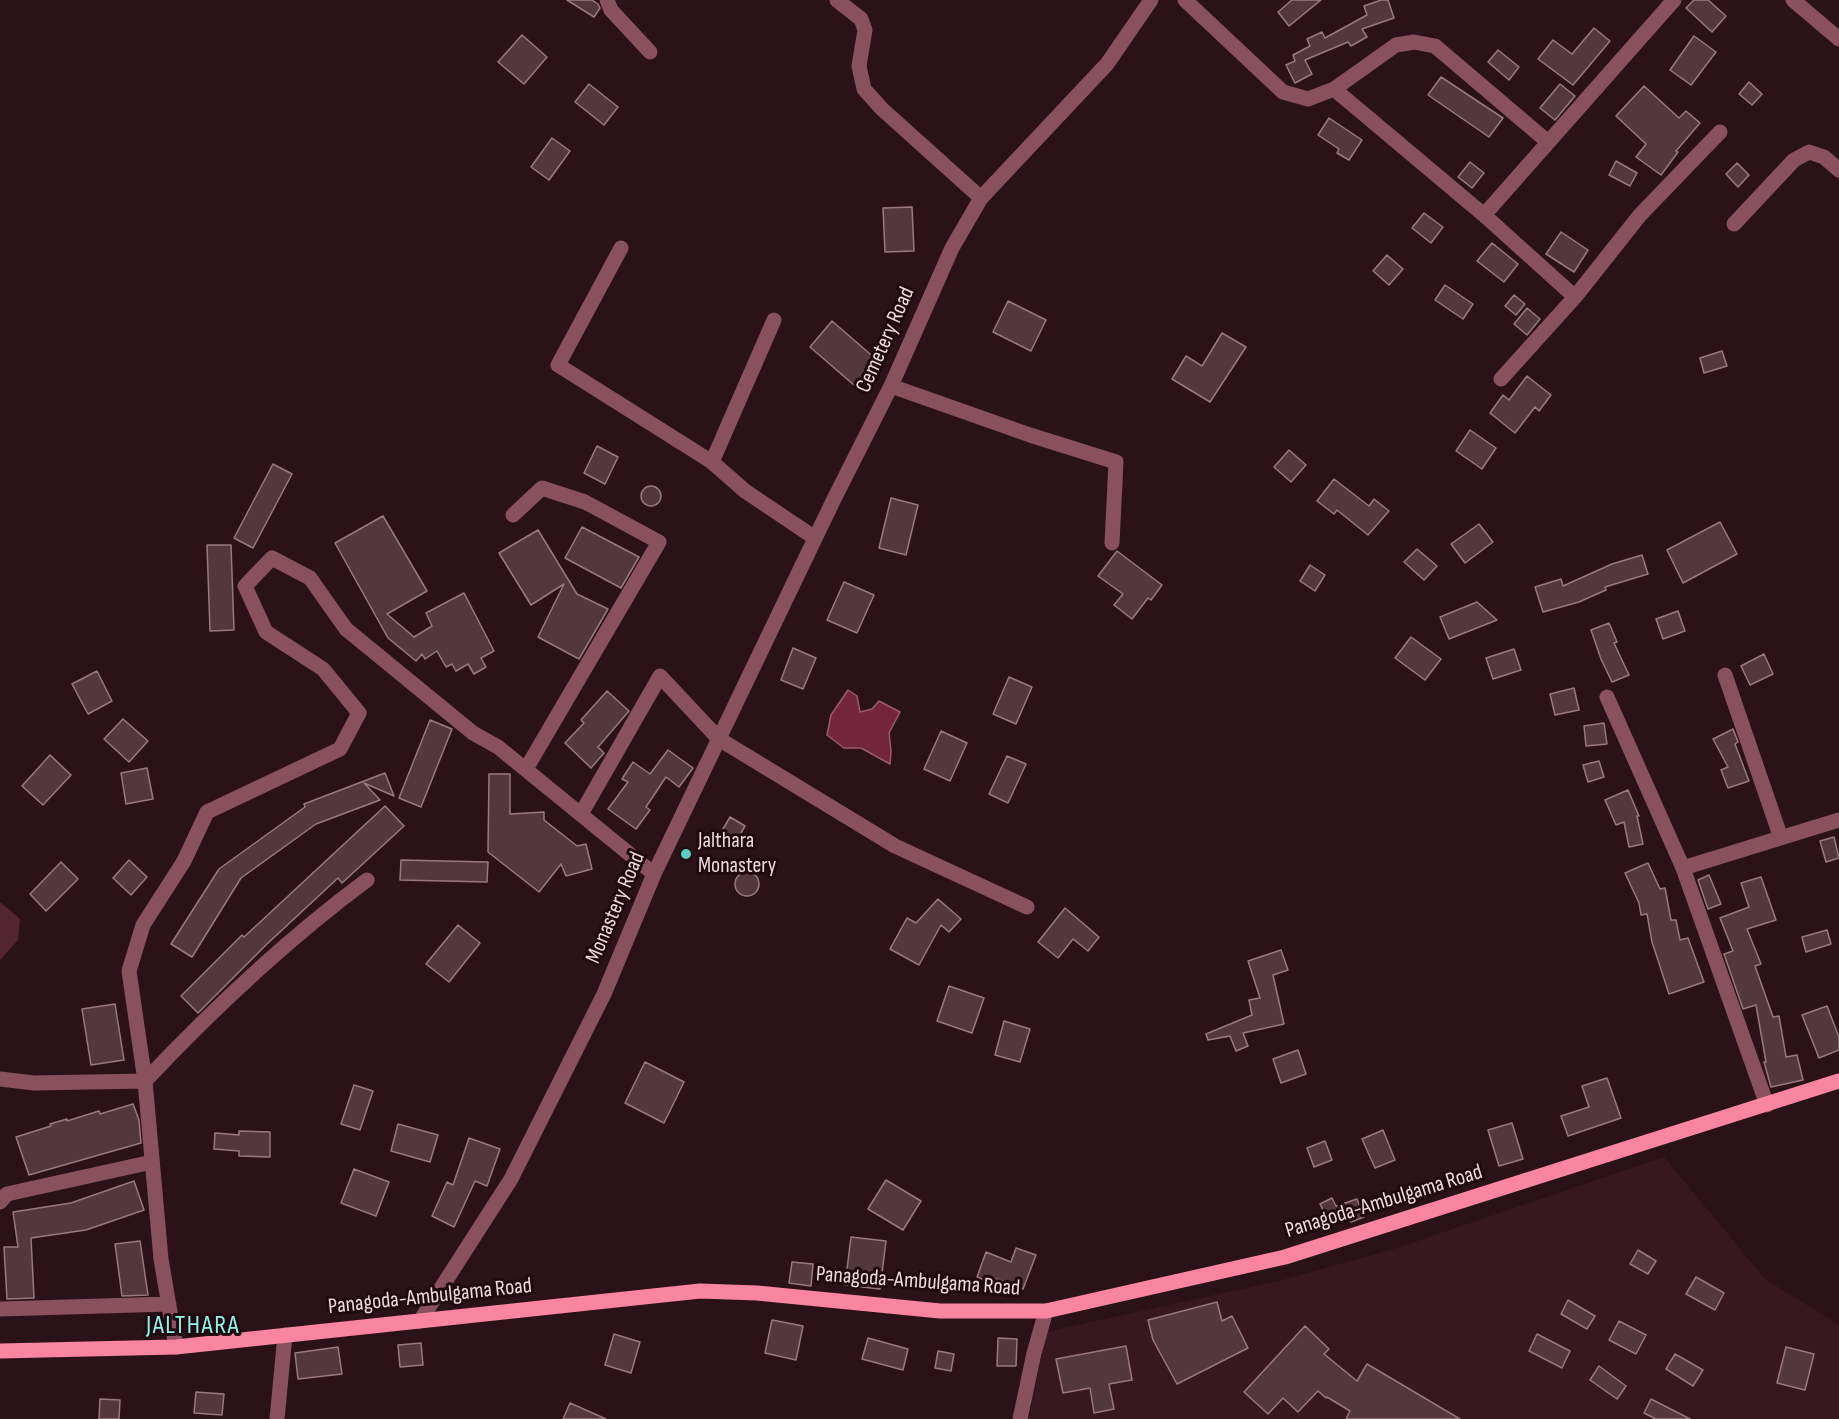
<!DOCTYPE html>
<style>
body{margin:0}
canvas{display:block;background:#2a1218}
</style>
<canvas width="1839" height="1419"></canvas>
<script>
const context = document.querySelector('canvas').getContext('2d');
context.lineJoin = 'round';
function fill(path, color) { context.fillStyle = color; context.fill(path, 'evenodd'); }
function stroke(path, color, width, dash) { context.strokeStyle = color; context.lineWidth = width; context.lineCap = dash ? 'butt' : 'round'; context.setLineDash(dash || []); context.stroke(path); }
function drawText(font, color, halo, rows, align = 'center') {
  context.font = font + ' "Sofia Sans Condensed",sans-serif'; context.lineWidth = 6; context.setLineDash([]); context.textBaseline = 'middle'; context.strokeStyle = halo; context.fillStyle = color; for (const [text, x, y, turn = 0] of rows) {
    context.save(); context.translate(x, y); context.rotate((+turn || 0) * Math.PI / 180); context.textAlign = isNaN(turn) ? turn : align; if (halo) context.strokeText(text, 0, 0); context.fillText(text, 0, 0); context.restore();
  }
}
const built = new Path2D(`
 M1664 1157 1765 1279 1839 1325V1419H1029L1046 1332 1283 1280 1397 1248Z`);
const green = new Path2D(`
 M0 902 20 919 18 940 0 960Z`);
const water = new Path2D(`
 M848 690 857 696 860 712 872 709 879 701 900 712 889 733 891 751 890 764 861 748H844L827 735 831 715Z`);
const building = new Path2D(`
 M567 0H592L598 4 600 8 594 17Z
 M1292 0H1321L1289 26 1278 12Z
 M1381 0H1388L1394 18 1362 29 1367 37 1351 46 1348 42 1305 60 1312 74 1295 83 1286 65 1295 61 1293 55 1310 46 1307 39 1322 32 1325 38 1367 15 1364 6Z
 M1694 0H1708L1726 16 1712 32 1686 8Z
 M1594 28 1610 41 1573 85 1538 59 1553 40 1572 54Z
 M522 35 547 57 524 84 498 62Z
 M1694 36 1716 52 1691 85 1670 70Z
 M1498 50 1519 67 1509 80 1488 62Z
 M1441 77 1503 118 1489 137 1428 95Z
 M1749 82 1762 94 1752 105 1739 94Z
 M589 84 618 107 604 125 575 102Z
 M1560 84 1575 96 1555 120 1540 108Z
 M1644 86 1679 118 1686 111 1700 123 1676 151 1678 152 1661 175 1636 157 1646 144 1616 116Z
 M1329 118 1362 140 1349 160 1337 153 1339 149 1318 135Z
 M552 138 570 151 549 180 531 167Z
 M1616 161 1637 173 1630 186 1609 175Z
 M1470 162 1484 173 1472 188 1458 177Z
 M1737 163 1749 175 1738 187 1726 174Z
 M912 207 914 251 885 252 883 208Z
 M1424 213 1443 227 1431 243 1412 228Z
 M1561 232 1588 250 1574 272 1546 254Z
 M1492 243 1518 264 1504 282 1477 261Z
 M1387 255 1403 269 1389 285 1373 271Z
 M1445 285 1473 304 1463 319 1435 300Z
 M1514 295 1525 304 1516 315 1505 306Z
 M1008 301 1046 320 1031 351 993 332Z
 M1527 308 1540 319 1527 335 1514 324Z
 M832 321 877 360 855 386 810 347Z
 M1222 333 1246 347 1210 402 1172 379 1186 356 1202 366Z
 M1722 351 1727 366 1704 373 1700 358Z
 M1527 376 1551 395 1539 411 1535 407 1515 433 1490 413 1503 395 1509 400Z
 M1470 430 1496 448 1482 469 1456 451Z
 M597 446 618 457 605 484 584 473Z
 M1289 450 1306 465 1291 482 1274 467Z
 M273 464 292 474 253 548 234 538Z
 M1334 479 1369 506 1374 499 1389 511 1368 535 1337 510 1334 514 1317 501Z
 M641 496a10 10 0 1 1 20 0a10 10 0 1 1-20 0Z
 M891 498 918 505 906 555 879 548Z
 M383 516 427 591 387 614 414 637 432 626 426 613 464 593 494 651 481 658 486 667 474 674 468 664 456 671 452 664 446 667 437 651 425 659 422 654 416 661 388 638 335 543Z
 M1720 522 1737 554 1683 583 1667 550Z
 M1479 524 1493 542 1465 563 1451 544Z
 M582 527 639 557 621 588 565 558Z
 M538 530 577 594 608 609 579 659 538 637 564 584 531 605 499 553Z
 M207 545H231L234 630 210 631Z
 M1417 549 1437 566 1424 580 1404 562Z
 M1117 551 1162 585 1151 600 1148 598 1132 619 1114 605 1123 594 1098 576Z
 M1642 555 1648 574 1605 587 1606 590 1579 602 1543 612 1535 587 1561 579 1563 586 1612 564Z
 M1310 565 1325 575 1315 591 1300 581Z
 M844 582 874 595 857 633 827 620Z
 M1477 602 1497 620 1449 639 1440 617Z
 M1678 611 1685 631 1663 639 1656 619Z
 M1609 623 1617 642 1614 643 1629 675 1612 682 1601 659 1591 630Z
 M1411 637 1441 659 1425 680 1395 658Z
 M793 648 816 658 803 689 781 680Z
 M1514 649 1521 670 1493 679 1486 658Z
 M1764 654 1773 674 1750 685 1741 666Z
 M97 671 112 701 88 714 72 684Z
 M1009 677 1032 687 1016 724 993 714Z
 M1574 688 1579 710 1555 715 1550 694Z
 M607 691 629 711 598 747 604 753 591 768 565 743 584 723 581 720Z
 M123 719 148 741 129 762 104 739Z
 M430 720 452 729 421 807 399 798Z
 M1604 723 1607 744 1586 746 1584 726Z
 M1733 729 1738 742 1735 744 1749 781 1728 788 1721 770 1728 767 1713 739Z
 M941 731 967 743 950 781 924 769Z
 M668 750 693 768 679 787 666 777 646 807 650 810 636 829 608 809 628 782 622 779 633 762 650 774Z
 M50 755 71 775 43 805 22 786Z
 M1007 756 1026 764 1008 803 989 794Z
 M1599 761 1604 777 1588 782 1583 765Z
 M147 768 153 799 126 804 121 773Z
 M385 773 394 796 364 783 380 800 316 824 241 878 192 957 171 944 219 869 305 807 304 804Z
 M489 774H510V814L544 812V820L577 846 586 844 592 869 566 876 561 864 539 892 488 852Z
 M1628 790 1639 816H1637L1643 844 1629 847 1624 822 1616 825 1605 800Z
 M385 806 404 826 342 883 338 878 267 944 198 1013 181 996 242 935 244 937Z
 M730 817 745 826 734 845 719 836Z
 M1834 837 1839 858 1826 862 1820 841Z
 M129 860 147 877 131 895 113 878Z
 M401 860 488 862 487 882 400 880Z
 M61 862 78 879 46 911 30 894Z
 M1648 863 1660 889 1665 888 1671 920H1676L1680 940 1688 938 1704 982 1669 994 1652 942 1647 914 1641 915 1639 903 1625 873Z
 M735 884a12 12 0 1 1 24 0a12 12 0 1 1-24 0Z
 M1709 875 1721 904 1708 909 1698 880Z
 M1761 877 1776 920 1747 929 1761 964 1755 966 1773 1017 1779 1016 1786 1057 1797 1055 1803 1080 1771 1087 1764 1062H1766L1756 1005 1743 1009 1724 954 1733 951 1720 918 1749 907 1741 883Z
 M938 899 961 919 949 932 941 925 919 965 890 949 907 918 916 923Z
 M1065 908 1099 937 1088 951 1073 939 1058 958 1038 942Z
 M458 925 480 943 449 982 426 964Z
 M1827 930 1831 944 1806 952 1802 937Z
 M1281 950 1288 970 1273 975 1284 1024 1243 1033 1248 1046 1236 1051 1230 1036 1208 1040 1206 1034 1252 1015 1249 1000 1260 998 1248 961Z
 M949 986 984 998 972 1033 937 1021Z
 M115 1004 124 1060 91 1065 82 1009Z
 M1827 1006 1839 1037V1050L1819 1058 1802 1015Z
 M1004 1021 1030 1029 1020 1062 995 1055Z
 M1298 1050 1306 1074 1281 1083 1273 1059Z
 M645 1062 684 1082 664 1123 625 1103Z
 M1607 1078 1621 1118 1568 1136 1561 1116 1589 1107 1582 1086Z
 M354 1085 373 1091 360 1130 341 1124Z
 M133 1104 139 1120 141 1143 29 1175 16 1137 51 1126 50 1124 67 1119V1121L99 1111 100 1114Z
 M1512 1123 1523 1159 1499 1166 1488 1130Z
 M398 1124 438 1135 430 1162 391 1151Z
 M1383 1130 1395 1160 1375 1168 1362 1139Z
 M239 1131 270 1132V1157L239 1156V1151L214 1149 215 1133 239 1135Z
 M469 1138 500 1149 487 1186 475 1181 454 1227 432 1216 447 1182 453 1185Z
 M1325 1141 1332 1160 1314 1167 1307 1148Z
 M354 1169 389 1182 376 1216 341 1203Z
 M886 1180 921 1201 903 1230 868 1209Z
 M134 1181 144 1210 86 1230 31 1238 34 1298 7 1299 4 1247H18L13 1212 71 1203Z
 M1332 1198 1336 1206 1357 1199 1364 1217 1351 1222 1349 1216 1330 1225 1320 1204Z
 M851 1237 886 1241 880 1289 845 1285Z
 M140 1241 148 1295 122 1296 115 1244Z
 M1016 1248 1036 1255 1023 1289 997 1279 995 1284 977 1277 986 1252 1011 1262Z
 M1638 1250 1656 1261 1648 1274 1630 1264Z
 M792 1262 813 1264 811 1286 789 1283Z
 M1696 1277 1724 1293 1715 1310 1686 1294Z
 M1568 1300 1595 1316 1587 1329 1561 1314Z
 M1217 1302 1222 1321 1232 1316 1248 1348 1177 1384 1153 1340 1148 1320Z
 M772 1320 803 1326 796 1360 765 1353Z
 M1619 1321 1646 1335 1636 1354 1609 1340Z
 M1305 1326 1329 1349 1324 1354 1357 1381 1367 1364 1460 1419H1346L1350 1411 1327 1397 1326 1398 1318 1391 1298 1412 1283 1398 1268 1414 1244 1392Z
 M614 1334 640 1342 631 1373 605 1365Z
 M1537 1334 1570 1351 1562 1368 1529 1351Z
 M868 1338 908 1349 903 1370 862 1359Z
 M998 1338 1017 1339 1016 1366H997Z
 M421 1343 423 1365 400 1367 398 1345Z
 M1126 1346 1132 1380 1109 1384 1114 1409 1094 1413 1090 1388 1063 1393 1056 1359Z
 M338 1347 342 1374 298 1379 295 1353Z
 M1786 1347 1814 1354 1805 1390 1777 1383Z
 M938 1351 954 1354 951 1371 935 1368Z
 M1675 1354 1703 1370 1693 1386 1666 1369Z
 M1599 1366 1626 1386 1617 1399 1590 1380Z
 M196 1392 224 1394 222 1415 194 1413Z
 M100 1399 120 1400 119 1419H99Z
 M1651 1399 1690 1419H1656L1644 1413Z
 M570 1403 606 1419H563Z`);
const minor = new Path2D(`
 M607 0 611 10 650 52
 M837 0 861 19 865 30 859 66 864 89 882 109 981 198
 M1185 0 1283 92 1308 99 1334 89 1484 215 1674 0
 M1793 0 1839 39
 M1334 89 1396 45 1414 42 1435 46 1548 142
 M1484 215 1575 297 1640 215 1720 132
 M1734 224 1794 160 1809 152 1824 157 1839 170
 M621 248 558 365 712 462
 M774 320 712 462 745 491 815 538
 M1501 379 1575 297
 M891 386 1030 435 1116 462 1112 543
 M513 515 542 488 585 502 659 542 526 769
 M1725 675 1781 838
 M1607 697 1683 868 1767 1105
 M581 814 660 676 719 739 895 846 1027 907
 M1683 868 1839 820
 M0 1079 34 1083 145 1081C214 1008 286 940 367 880
 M0 1202 7 1194 152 1162
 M0 1309 169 1304
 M420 1321 511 1179 604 994 654 874 833 501 891 386 952 248 981 198 1107 64 1151 0
 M176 1347 161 1259 145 1081 129 971 143 925 184 861 207 812 340 749 359 713 323 669 266 632 245 586 272 558 310 578 346 629 473 733 498 747 654 874
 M277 1419 285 1335
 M1020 1419 1034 1353 1046 1311`);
const major = new Path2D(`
 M0 1351 176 1347 700 1291 757 1293 940 1311H1046L1285 1257 1839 1081`);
const markers = [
 [686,854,6,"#57cec1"]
];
const streetNames = [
 ["Cemetery Road",886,340,-66],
 ["Monastery Road",616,908,-67],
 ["Panagoda-Ambulgama Road",1384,1202,-17],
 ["Panagoda-Ambulgama Road",918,1282,4],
 ["Panagoda-Ambulgama Road",430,1297,-6]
];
const poiNames = [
 ["Jalthara",698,841],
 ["Monastery",698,866]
];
const quarterNames = [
 ["JALTHARA",193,1326]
];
fill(built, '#371820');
fill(green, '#532531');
fill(water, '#72253c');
stroke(water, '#975b6c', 1.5);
fill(building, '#52373c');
stroke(building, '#99797f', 1.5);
stroke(minor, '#89515e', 15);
stroke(major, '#fa85a2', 15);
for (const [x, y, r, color] of markers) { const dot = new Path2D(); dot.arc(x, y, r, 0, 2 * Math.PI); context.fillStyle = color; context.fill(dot); stroke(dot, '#20090f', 2); }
drawText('22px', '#ecdadd', '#20090f', streetNames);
drawText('22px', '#ecdadd', '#20090f', poiNames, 'left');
context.letterSpacing = '1.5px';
drawText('26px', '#8cf5e8', '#20090f', quarterNames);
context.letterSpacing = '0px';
</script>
